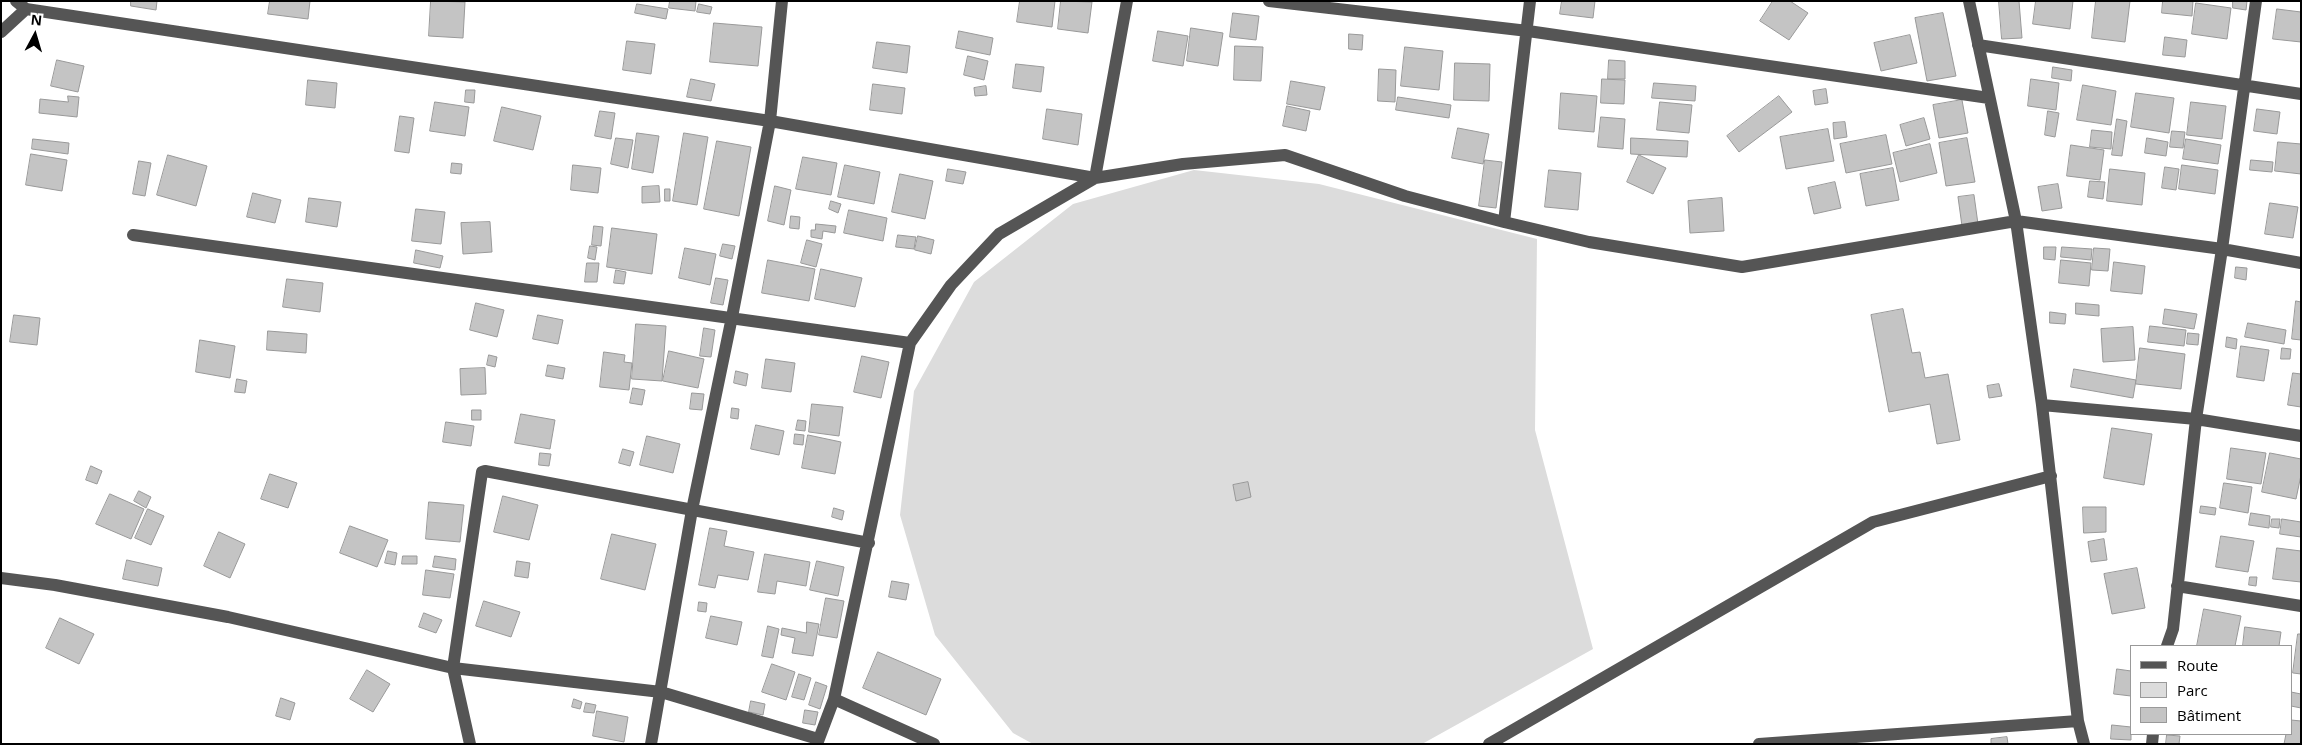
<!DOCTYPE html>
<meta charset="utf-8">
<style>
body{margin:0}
#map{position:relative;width:2302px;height:745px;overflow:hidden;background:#fff;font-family:"Open Sans",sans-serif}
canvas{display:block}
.frame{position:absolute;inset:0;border:2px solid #000;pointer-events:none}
.legend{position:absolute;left:2130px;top:645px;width:162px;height:90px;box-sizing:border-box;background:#fff;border:1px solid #999;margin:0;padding:6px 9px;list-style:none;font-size:15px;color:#000}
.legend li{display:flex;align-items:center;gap:10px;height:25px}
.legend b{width:25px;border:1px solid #999}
.north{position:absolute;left:10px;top:10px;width:50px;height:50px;-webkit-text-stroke:4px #fff;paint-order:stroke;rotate:6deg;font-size:14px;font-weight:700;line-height:20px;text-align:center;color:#000}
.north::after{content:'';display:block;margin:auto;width:18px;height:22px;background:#000;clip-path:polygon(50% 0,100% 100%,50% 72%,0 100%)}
</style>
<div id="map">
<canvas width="2302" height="745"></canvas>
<div class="frame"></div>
<ul class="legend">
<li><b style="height:6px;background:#555"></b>Route</li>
<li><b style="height:14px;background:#dcdcdc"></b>Parc</li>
<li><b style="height:14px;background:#c4c4c4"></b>Bâtiment</li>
</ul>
<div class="north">N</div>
</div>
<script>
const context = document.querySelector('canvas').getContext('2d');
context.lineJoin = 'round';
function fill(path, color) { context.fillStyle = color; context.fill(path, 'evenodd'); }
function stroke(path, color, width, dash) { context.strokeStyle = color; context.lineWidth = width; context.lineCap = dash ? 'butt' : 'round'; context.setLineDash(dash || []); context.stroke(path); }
const green = new Path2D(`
 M1194 170 1319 184 1537 239 1535 430 1593 649 1422 744H1033L1013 733 935 635 900 515 914 391 974 282 1073 204Z`);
const building = new Path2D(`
 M131 1H157L156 10 131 6Z
 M270 1H310L308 19 268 14Z
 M431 1 465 2 463 38 429 36Z
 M670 1H696L695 11 669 8Z
 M1020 1H1055L1052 27 1017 22Z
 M1061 1 1092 2 1088 33 1058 29Z
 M1562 1H1595L1593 18 1560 14Z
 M1773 1H1790L1808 13 1789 40 1760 21Z
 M1999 1H2019L2022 38 2002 39Z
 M2036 1H2073L2070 29 2033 24Z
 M2096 1H2130L2125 42 2092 38Z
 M2163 1H2193L2192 16 2162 13Z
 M2233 1H2247L2246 10 2233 8Z
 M2196 3 2231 8 2227 39 2192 34Z
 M637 4 668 9 666 19 635 13Z
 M699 4 712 7 710 14 697 12Z
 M2277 9 2301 12V42L2273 39Z
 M1233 13 1259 16 1256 40 1230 37Z
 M1943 13 1956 76 1927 81 1915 18Z
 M714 23 762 27 758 66 710 62Z
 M1191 28 1223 33 1218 66 1187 61Z
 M959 31 993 38 990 55 956 48Z
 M1158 31 1188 36 1183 66 1153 61Z
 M1349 34 1363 35 1362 50 1349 49Z
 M1910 35 1917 63 1881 71 1874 43Z
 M2165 37 2187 40 2185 57 2163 55Z
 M627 41 655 44 651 74 623 70Z
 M877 42 910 46 907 73 873 68Z
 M1235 46 1263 47 1261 81 1234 80Z
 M1405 47 1443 51 1439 90 1401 86Z
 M968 56 988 61 984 80 964 75Z
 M57 60 84 66 78 92 51 86Z
 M1609 60 1625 61V79H1608Z
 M1455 63 1490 64 1489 101 1454 100Z
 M1016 64 1044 67 1041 92 1013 88Z
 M2053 67 2072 70 2071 81 2052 78Z
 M1379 69 1396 70 1395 102 1378 101Z
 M691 79 715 84 711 101 687 97Z
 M1602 79 1625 80 1624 104 1601 103Z
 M2031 79 2059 83 2056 110 2028 106Z
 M308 80 337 83 335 108 306 105Z
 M1291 81 1325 87 1320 110 1287 104Z
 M1654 83 1696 86 1695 101 1652 98Z
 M873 84 905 88 902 114 870 110Z
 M2083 85 2116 91 2111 125 2077 120Z
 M986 86 987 95 975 96 974 88Z
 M1826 89 1828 103 1815 105 1813 91Z
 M466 90H475L474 103 465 102Z
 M1561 93 1597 96 1594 132 1559 129Z
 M2136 93 2174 98 2169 133 2131 127Z
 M68 96 79 97 77 117 39 113 40 99 68 102Z
 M1779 96 1792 112 1739 152 1727 136Z
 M1398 97 1451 105 1449 118 1396 110Z
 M1962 100 1968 133 1939 138 1933 105Z
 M435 102 469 107 465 136 430 131Z
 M1660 102 1692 105 1689 133 1657 130Z
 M2191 102 2226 106 2222 139 2187 135Z
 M1287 106 1310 111 1306 131 1283 126Z
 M502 107 541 116 533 150 494 141Z
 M1047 109 1082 114 1078 145 1043 139Z
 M2257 109 2280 112 2277 134 2254 131Z
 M600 111 615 113 611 139 595 136Z
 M2048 111 2059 113 2055 137 2045 135Z
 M400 116 414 118 409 153 395 151Z
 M1601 117 1625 119 1623 149 1598 147Z
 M1924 118 1930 139 1906 146 1900 125Z
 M2117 119 2127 121 2122 156 2112 155Z
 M1845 122 1847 137 1834 139 1833 123Z
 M1458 128 1489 134 1483 164 1452 158Z
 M1828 129 1834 161 1786 169 1780 137Z
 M2092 130 2112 132 2111 149 2090 147Z
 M2172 131 2185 132 2183 148 2170 147Z
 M637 133 659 136 653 173 632 169Z
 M684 133 708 137 697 205 673 201Z
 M1886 135 1892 164 1846 173 1840 144Z
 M616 138 633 140 628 168 611 164Z
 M1631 138 1688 141 1687 157 1631 154Z
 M1967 138 1975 182 1946 186 1939 143Z
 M2147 138 2168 142 2166 156 2145 153Z
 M33 139 69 143 68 154 32 149Z
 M2186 139 2221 145 2218 164 2183 159Z
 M717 141 751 147 739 216 704 209Z
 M2278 142 2301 144V174L2275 171Z
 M1930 144 1937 173 1900 182 1893 153Z
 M2071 145 2104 150 2100 180 2067 176Z
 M31 154 67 160 62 191 26 185Z
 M168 155 207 166 196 206 157 195Z
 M1639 155 1666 168 1653 194 1627 182Z
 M803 157 837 163 831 195 796 189Z
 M1485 160 1502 162 1496 208 1479 206Z
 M2251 160 2273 162 2272 172 2250 170Z
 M139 161 151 163 145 196 133 194Z
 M452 163 462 164 461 174 451 173Z
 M573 165 601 168 598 193 571 190Z
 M845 165 880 172 874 204 838 197Z
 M2182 165 2218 170 2215 194 2179 189Z
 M2165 167 2179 169 2176 190 2162 188Z
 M1893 168 1899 200 1866 206 1860 174Z
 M948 169 966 172 963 184 946 181Z
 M2110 169 2145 173 2142 205 2107 201Z
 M1549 170 1581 173 1578 210 1545 207Z
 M900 174 933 181 925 219 892 212Z
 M2090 181 2105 182 2103 199 2088 197Z
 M1835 182 1841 208 1814 214 1808 188Z
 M2058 184 2062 208 2042 211 2038 187Z
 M659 186 660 202 642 203V187Z
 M775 186 791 190 784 225 768 221Z
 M665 189H670V201H665Z
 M253 193 281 200 275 223 247 217Z
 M1974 195 1978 224 1962 226 1958 197Z
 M309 198 341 202 337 227 306 222Z
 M1722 198 1724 231 1690 233 1688 201Z
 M831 201 841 204 838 213 829 209Z
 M2270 203 2298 207 2293 238 2265 234Z
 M416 209 445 212 441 244 412 241Z
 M849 210 887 218 883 241 844 233Z
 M791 216 800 217 799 229 790 228Z
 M490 222 492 252 463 254 461 223Z
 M816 224 836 226 835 233 823 231 822 239 811 237V230H815Z
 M594 226 603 227 601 246 592 245Z
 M612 228 657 234 652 274 607 267Z
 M898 235 916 237 914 249 896 247Z
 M918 236 934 240 931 254 915 250Z
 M807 240 822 244 816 267 801 263Z
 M723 244 735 246 732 259 720 256Z
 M590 246 597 247 595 260 588 258Z
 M2044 247H2056L2055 260 2044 259Z
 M2062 247 2092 249 2091 260 2061 257Z
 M685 248 716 254 710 285 679 278Z
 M2094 248 2110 249 2108 271 2092 270Z
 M416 250 443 256 440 268 414 263Z
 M768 260 815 269 809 301 762 293Z
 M2061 260 2091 263 2089 286 2059 283Z
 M2114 262 2145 266 2142 294 2111 291Z
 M587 263H599L597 282H585Z
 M2236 267 2247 268 2246 280 2235 278Z
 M821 269 862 278 855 307 815 299Z
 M616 270 626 272 624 284 614 283Z
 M716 278 728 280 723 305 711 303Z
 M287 279 323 283 320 312 283 307Z
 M2296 301 2301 302V340L2292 339Z
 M476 303 504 310 497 337 470 330Z
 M2076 303 2099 305V316L2076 314Z
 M1903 309 1912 353 1920 352 1925 378 1948 374 1960 440 1937 444 1930 404 1889 412 1871 315Z
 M2165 309 2197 314 2194 329 2163 324Z
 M2050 312 2066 314 2065 324 2050 323Z
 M14 315 40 318 37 345 10 342Z
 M538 315 563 320 558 344 533 339Z
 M2248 323 2286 330 2284 344 2245 337Z
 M636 324 666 326 662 381 632 379Z
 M2150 326 2186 330 2184 346 2148 342Z
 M2133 327 2135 360 2103 362 2101 329Z
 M704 328 715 330 711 357 700 356Z
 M268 331 307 334 306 353 267 350Z
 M2188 333 2199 334 2198 345 2187 344Z
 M2227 337 2237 339 2236 349 2226 347Z
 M200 340 235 346 230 378 196 372Z
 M2241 346 2269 350 2264 381 2237 377Z
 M2140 348 2185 354 2181 389 2136 384Z
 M2282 348 2291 349 2290 359H2281Z
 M669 351 704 359 698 388 663 381Z
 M604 352 625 355 624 362 632 363 629 390 600 387Z
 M489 355 497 357 495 367 487 365Z
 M862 356 889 362 881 398 854 392Z
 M766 359 795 363 791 392 762 388Z
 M548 365 565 368 563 379 546 376Z
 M485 368 486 394 461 395 460 369Z
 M2074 369 2136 380 2133 398 2071 387Z
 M736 371 748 374 746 386 734 383Z
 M2293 373 2301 374V407L2288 405Z
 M237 379 247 381 245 393 235 392Z
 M1999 384 2002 396 1989 398 1987 386Z
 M633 388 645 390 642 405 630 403Z
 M692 393 704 394 702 410 690 409Z
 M812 404 843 407 839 436 809 432Z
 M732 408 739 409 738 419 731 418Z
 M472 410H481V420H472Z
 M521 414 555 420 550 449 515 443Z
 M798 420 806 421 805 431 796 430Z
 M446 422 474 426 471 446 443 442Z
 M756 425 784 431 779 455 751 449Z
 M2112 428 2152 434 2144 485 2104 478Z
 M795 434 804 435 803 445 794 444Z
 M808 435 841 442 835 474 802 468Z
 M647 436 680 444 673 473 640 465Z
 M2231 448 2266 453 2261 484 2227 479Z
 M623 449 634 452 630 466 619 463Z
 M540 453 551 454 549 466 539 465Z
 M2270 453 2301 459V475L2296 499 2262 492Z
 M91 466 102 471 97 484 86 480Z
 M270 474 297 483 288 508 261 499Z
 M1248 482 1251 497 1236 501 1233 485Z
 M2224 483 2252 487 2248 513 2220 508Z
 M139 491 151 497 146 508 134 501Z
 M110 494 144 509 131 539 96 524Z
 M503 496 538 505 529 540 494 532Z
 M429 502 464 505 460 542 426 539Z
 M2201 506 2216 508 2215 515 2200 513Z
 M2083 507H2106V532L2084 533Z
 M834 508 844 511 842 520 832 517Z
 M148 509 164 516 151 545 135 538Z
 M2251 513 2270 516 2269 528 2249 525Z
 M2272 519H2280L2279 528 2271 527Z
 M2282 519 2301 522V537L2280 534Z
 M350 526 388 540 377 567 340 553Z
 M710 528 727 531 724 546 754 552 748 580 718 575 715 588 699 585Z
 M219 532 245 544 230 578 204 566Z
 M612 534 656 544 645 590 601 579Z
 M2221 536 2254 541 2248 572 2216 567Z
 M2104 539 2107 560 2091 562 2088 542Z
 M2277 548 2301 551V582L2273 579Z
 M388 551 397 553 395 565 385 563Z
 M765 554 810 562 806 586 777 581 775 594 758 592Z
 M403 556H417V564H402Z
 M435 556 456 559 455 570 433 567Z
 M127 560 162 568 158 586 123 579Z
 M517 561 530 563 528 578 515 576Z
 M817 561 844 567 838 596 810 590Z
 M2137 568 2145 608 2112 614 2104 574Z
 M426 570 454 574 450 598 423 595Z
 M2250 577H2257L2256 586 2249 585Z
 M892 581 909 584 906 600 889 597Z
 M826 598 844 601 837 638 819 635Z
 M484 601 520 612 511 637 476 626Z
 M699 602 707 603 706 612 698 611Z
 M2204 609 2241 616 2235 646H2197Z
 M424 613 442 620 436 633 419 627Z
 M711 616 742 622 737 645 706 638Z
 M60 618 94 634 79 664 46 648Z
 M807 622 819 624 813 656 792 653 795 638 781 635 782 628 806 633Z
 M768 626 779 629 773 658 762 656Z
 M2245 627 2281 632 2279 646H2243Z
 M2298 634H2301V674L2293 673Z
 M878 652 941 679 926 715 863 688Z
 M772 664 795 672 786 700 762 692Z
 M2117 669 2131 671V696L2114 694Z
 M367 670 390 684 373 712 350 699Z
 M799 674 811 678 804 700 792 697Z
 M816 682 827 686 820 709 809 705Z
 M2291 692 2301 694V708L2291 706Z
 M281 698 295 703 290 720 276 716Z
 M574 699 582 702 580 709 572 707Z
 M751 701 765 704 763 715 749 712Z
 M586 703 596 705 594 713 584 712Z
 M805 710 818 712 815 725 803 723Z
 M597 711 628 717 624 742 593 736Z
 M2291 720 2301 721V744H2284L2286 734H2291Z
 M2112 725 2131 727V740L2111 739Z
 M2167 735 2180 736 2179 744H2166Z
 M2007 737 2008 744H1991V739Z`);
const minor = new Path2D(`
 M1269 1 1528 31 1989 98
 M1969 1 2016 221 2042 405 2078 721 2084 744
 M26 9 770 121 1095 178 1183 164 1285 155 1405 196 1504 222 1589 242 1742 267 2016 221 2222 249 2301 263
 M1 32 26 9 16 1
 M1978 45 2301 94
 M1504 222 1530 1
 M133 235 910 343
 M2042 405 2196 419 2301 436
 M1 578 55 585 228 617 453 668 661 692 818 739
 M2177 586 2301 606
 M2167 646 2173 629 2196 419 2222 249 2256 1
 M834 699 934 744
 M470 744 453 668 482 472 485 471 869 543
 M651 744 692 510 732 317 770 121 782 1
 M817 744 834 699 910 343 951 285 999 234 1095 178 1127 1
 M1489 744 1873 522 2051 476
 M1759 744 2078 721
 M2152 744 2153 734`);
fill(green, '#dcdcdc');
fill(building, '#c4c4c4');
stroke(building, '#999', 1);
stroke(minor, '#555', 12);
</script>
